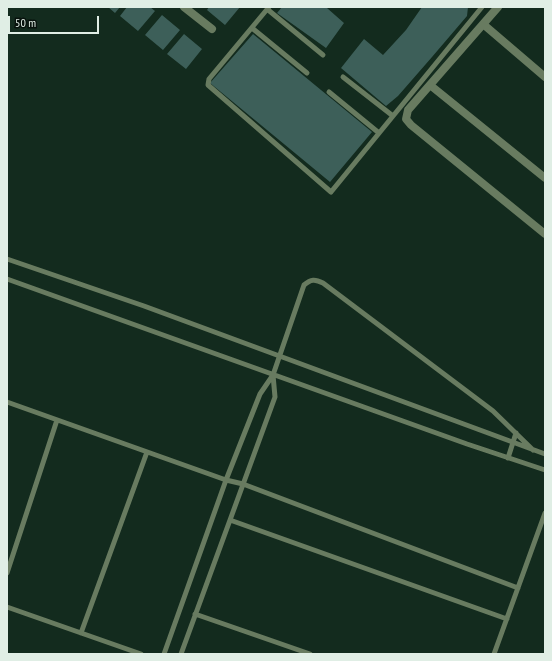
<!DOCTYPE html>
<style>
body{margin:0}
#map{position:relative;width:552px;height:661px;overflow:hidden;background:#132b1e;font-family:"PT Sans Narrow",sans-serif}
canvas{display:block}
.frame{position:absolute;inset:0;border:8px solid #e0eee5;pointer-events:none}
.scale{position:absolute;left:8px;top:16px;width:91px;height:18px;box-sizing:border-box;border:2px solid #e0eee5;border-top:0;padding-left:5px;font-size:12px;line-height:14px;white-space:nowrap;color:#e0eee5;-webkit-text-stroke:3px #07110c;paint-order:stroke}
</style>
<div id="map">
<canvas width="552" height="661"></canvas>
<div class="frame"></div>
<div class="scale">50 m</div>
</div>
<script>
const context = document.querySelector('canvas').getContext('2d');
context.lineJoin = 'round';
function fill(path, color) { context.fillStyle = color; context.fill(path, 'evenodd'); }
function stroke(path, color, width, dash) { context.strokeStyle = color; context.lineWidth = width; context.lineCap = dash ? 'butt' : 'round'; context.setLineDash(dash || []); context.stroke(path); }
const building = new Path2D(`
 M108 7H120L115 13Z
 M127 7H150L155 11 138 31 120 16Z
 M209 7H240L225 25 207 10Z
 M282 7H328L327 8 344 23 326 48 277 13Z
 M422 7H468L467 16 432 57 398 96 386 106 341 68 364 39 383 55 406 30Z
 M162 15 180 30 163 50 145 35Z
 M184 34 202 49 186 69 167 54Z
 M253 34 372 132 330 182 210 83Z`);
const lane = new Path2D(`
 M269 7 209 79 208 85 331 192 482 7
 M267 9 323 55
 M252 28 307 73
 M343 77 393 116
 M329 92 379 133
 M7 259 144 306 545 454
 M7 279 467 444 545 470
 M7 402 226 480 243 484 518 588
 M508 458 516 433
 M230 520 507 619
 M7 573 57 420
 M7 607 141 654
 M195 614 310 654
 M81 633 147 452
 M164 654 226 480 260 394 273 375 304 285C311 279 315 279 323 283L493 411 533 450
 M181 654 275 397 273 375
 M494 654 545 513`);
const street = new Path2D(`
 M184 7 212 29
 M498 7 408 110 406 119 411 125 545 234
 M483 24 545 77
 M430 85 545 178`);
fill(building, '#3d5f59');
stroke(lane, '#687b60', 5);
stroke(street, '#687b60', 8);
</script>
